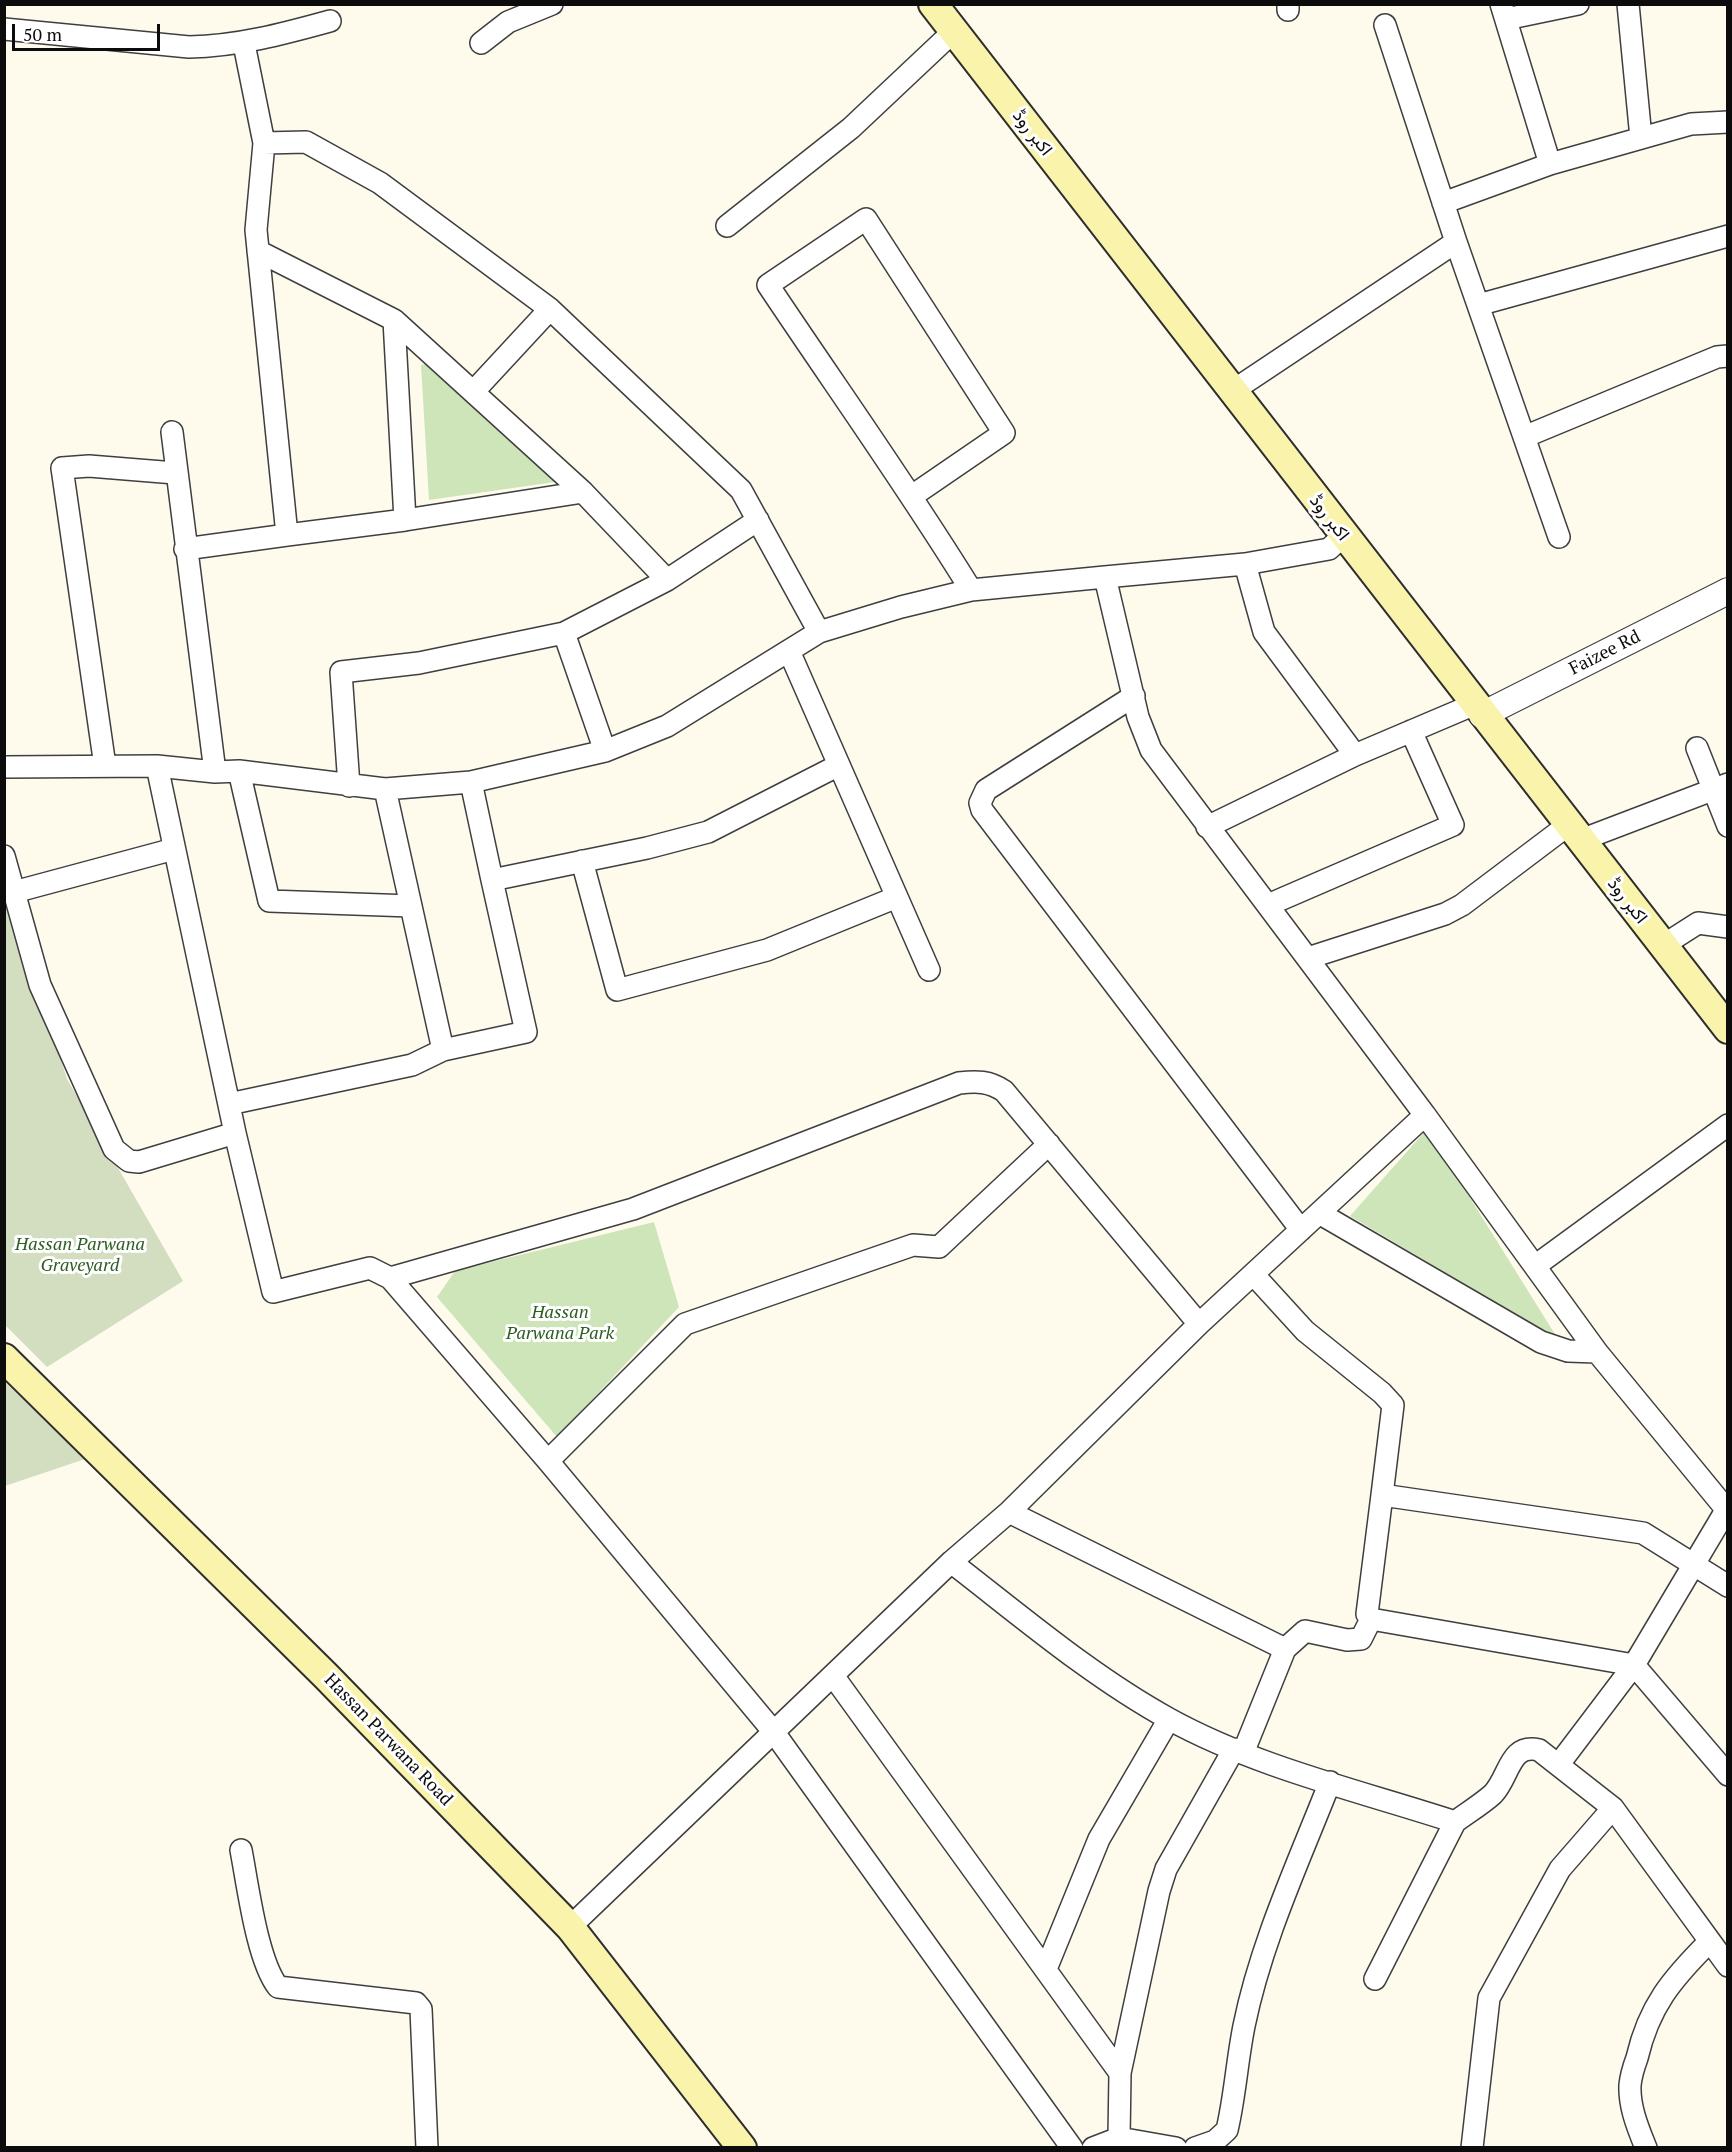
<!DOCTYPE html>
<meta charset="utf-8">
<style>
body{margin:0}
#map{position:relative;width:1732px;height:2152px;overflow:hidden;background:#fefbec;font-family:"PT Serif",serif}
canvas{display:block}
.frame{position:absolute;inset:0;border:6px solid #0c0c0c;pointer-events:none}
.scale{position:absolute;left:12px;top:24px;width:148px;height:27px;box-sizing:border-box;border:3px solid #0c0c0c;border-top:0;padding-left:8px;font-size:18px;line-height:21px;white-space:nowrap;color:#0c0c0c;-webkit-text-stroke:4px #fff;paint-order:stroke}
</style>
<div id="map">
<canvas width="1732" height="2152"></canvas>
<div class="frame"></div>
<div class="scale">50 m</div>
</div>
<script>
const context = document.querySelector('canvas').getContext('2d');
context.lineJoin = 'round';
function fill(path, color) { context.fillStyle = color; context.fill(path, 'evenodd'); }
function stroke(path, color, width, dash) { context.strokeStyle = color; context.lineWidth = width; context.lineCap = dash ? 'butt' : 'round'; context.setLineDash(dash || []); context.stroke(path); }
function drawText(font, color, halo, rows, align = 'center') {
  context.font = font + ' "PT Serif",Vazirmatn,serif'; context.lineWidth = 6; context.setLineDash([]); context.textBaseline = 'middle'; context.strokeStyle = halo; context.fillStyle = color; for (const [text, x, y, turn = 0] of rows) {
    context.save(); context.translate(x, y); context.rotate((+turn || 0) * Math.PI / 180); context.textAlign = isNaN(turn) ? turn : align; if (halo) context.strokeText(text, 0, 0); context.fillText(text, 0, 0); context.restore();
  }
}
const green = new Path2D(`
 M436 362 555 482 429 500 421 365Z
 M1427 1129 1558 1339 1350 1216Z
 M654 1222 679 1307 557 1437 437 1297 455 1271Z`);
const cemetery = new Path2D(`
 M4 882 67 1079 183 1281 47 1367 5 1325Z
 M5 1382 85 1459 5 1486Z`);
const minor = new Path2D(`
 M1501 4 1550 164
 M1628 4 1641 138
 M1288 10V4
 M1506 19 1578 4
 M4 29 189 47C238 46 283 34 330 21
 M481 43 508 22 552 4
 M244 44 264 143 306 142 380 183 550 309 741 490 819 632
 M264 143 256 230 287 535 405 520 583 492 667 580 564 633 419 663 341 672 349 786
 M1443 203 1550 164 1691 124 1728 122
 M727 226 851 128 954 31
 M1456 242 1559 537
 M258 251 394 320 405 520
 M1478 305 1728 236
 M394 320 583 492
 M474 391 550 309
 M1231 392 1456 242 1385 25
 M172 432 215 772
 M1524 437 1717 357 1728 356
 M912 496 1004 433 866 219 768 285C836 387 907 486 971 590
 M1343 536 1329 549 1245 564 1105 577 1138 717 1151 750 1425 1115
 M185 549 287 535
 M1245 564 1264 632 1355 755
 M667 580 758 520
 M564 633 605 751
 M789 651 929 970
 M1134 696 986 790 980 803 982 810 1301 1230
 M1697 748 1728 826
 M105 766 62 468 89 466 175 473
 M157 766 235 1133
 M4 767 157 766 215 772 239 771 385 789 471 782 605 751 667 726 819 632 901 607 971 590 1105 577
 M239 771 269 901 411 906
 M471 782 492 880 647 848 708 832 839 765
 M385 789 443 1050 526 1032 492 880
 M1207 827 1355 755 1475 704
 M1581 840 1728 784
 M4 856 40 985 114 1149 129 1161 139 1162 235 1133 273 1292 370 1268 390 1278 633 1209 959 1083C977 1081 989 1081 1004 1091L1199 1324
 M582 861 617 990 767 950 897 897
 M14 892 174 849
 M1268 905 1453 825 1411 731
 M1662 946 1698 923 1728 927
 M1308 958 1445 914 1462 905 1568 825
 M229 1104 412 1065 443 1050
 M1319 1213 1541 1342 1568 1351 1597 1352
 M1535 1266 1728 1125
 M1253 1274 1305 1331 1382 1393 1393 1405 1382 1495 1643 1533 1728 1586
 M390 1278 548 1461 773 1731 1072 2148
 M548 1461 685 1324 913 1245 939 1247 1049 1144
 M1382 1495 1367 1614 1371 1619 1634 1665 1728 1775
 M1009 1512 1285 1649 1305 1631 1347 1640 1361 1639 1371 1619
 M951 1562C1021 1616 1091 1676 1169 1719 1256 1767 1360 1791 1455 1822L1375 1979
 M834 1677 1120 2073
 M1243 1753 1285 1649
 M1559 1764 1634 1665 1728 1507
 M1455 1822C1467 1813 1482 1804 1493 1794 1510 1776 1509 1743 1539 1750L1613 1808 1728 1966
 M241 1850C248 1886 257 1960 278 1987L416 2003 421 2009 427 2148
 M570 1927 951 1562 1009 1512 1199 1324 1425 1115 1597 1352 1726 1509
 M1046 1969 1099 1839 1169 1719
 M1119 2138 1120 2073 1159 1891 1166 1869 1234 1749
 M1093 2148 1119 2138 1176 2148
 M1195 2148 1215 2141 1227 2130C1235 2096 1237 2061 1244 2026 1261 1942 1299 1861 1330 1782
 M1472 2148 1489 1998 1560 1869 1613 1808
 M1646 2148C1638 2128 1629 2107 1630 2085 1631 2076 1634 2066 1637 2058 1649 2006 1672 1979 1709 1942`);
const tertiary = new Path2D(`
 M1482 715 1728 591`);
const secondary = new Path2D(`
 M933 4 1728 1029
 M4 1358 326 1676 570 1927 742 2148`);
const streetNames = [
 ["اکبر روڈ",1032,133,52],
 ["اکبر روڈ",1329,518,52],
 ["Faizee Rd",1605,653,-27],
 ["اکبر روڈ",1627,901,52],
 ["Hassan Parwana Road",388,1740,46]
];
const parkNames = [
 ["Hassan Parwana",80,1245],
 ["Graveyard",80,1266],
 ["Hassan",560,1313],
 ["Parwana Park",560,1334]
];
fill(green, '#cee5b9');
fill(cemetery, '#d3ddbf');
stroke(minor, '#3f3f3f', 24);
stroke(tertiary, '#3f3f3f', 28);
stroke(secondary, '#2e2e2e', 32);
stroke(minor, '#fff', 21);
stroke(tertiary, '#fff', 26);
stroke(secondary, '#f9f3ac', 28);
drawText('18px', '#0c0c0c', '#fff', streetNames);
drawText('italic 18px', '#2c5e21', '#fff', parkNames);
</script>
